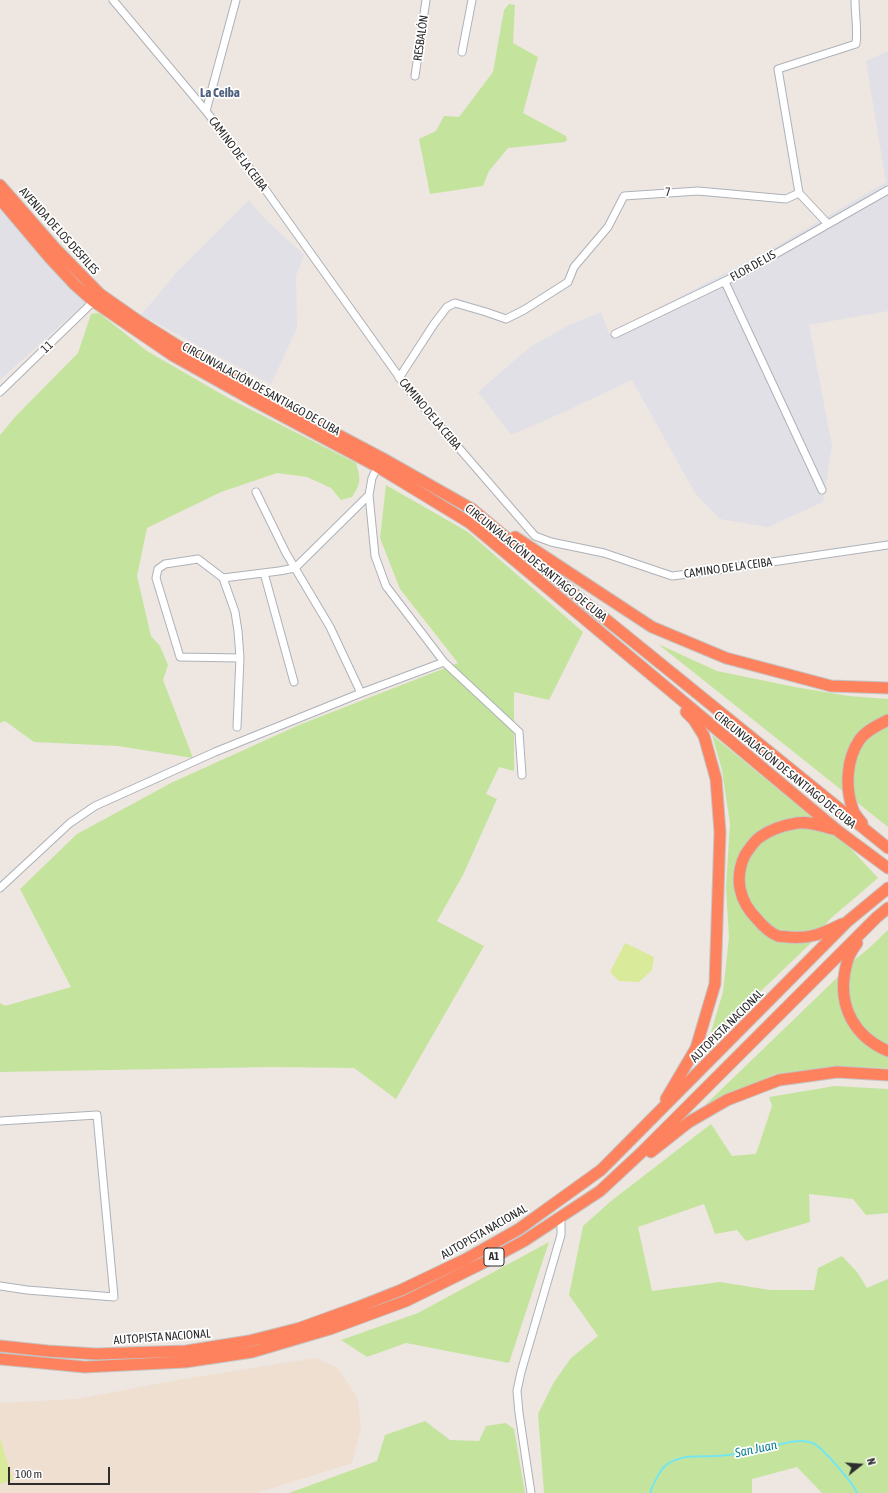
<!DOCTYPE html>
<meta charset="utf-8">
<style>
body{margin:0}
#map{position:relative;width:888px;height:1493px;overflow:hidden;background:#eee6e0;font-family:"Asap Condensed",sans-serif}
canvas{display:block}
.north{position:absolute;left:840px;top:1445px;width:40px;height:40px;-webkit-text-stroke:3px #fff;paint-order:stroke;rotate:73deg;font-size:11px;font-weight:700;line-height:16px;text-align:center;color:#2d2d2d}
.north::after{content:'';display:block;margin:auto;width:14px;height:18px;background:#2d2d2d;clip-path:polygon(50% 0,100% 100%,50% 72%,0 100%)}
.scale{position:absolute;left:8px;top:1467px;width:102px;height:18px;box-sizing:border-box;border:2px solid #2d2d2d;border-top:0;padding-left:5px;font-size:12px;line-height:14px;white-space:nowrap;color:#2d2d2d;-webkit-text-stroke:3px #fff;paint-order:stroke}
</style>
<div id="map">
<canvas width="888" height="1493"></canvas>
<div class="north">N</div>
<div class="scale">100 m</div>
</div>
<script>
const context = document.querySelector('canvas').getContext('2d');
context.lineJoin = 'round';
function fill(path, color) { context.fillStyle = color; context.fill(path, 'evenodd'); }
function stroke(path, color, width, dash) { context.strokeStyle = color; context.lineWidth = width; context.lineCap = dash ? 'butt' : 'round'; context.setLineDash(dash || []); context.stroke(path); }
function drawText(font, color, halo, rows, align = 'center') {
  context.font = font + ' "Asap Condensed",sans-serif'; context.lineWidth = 3.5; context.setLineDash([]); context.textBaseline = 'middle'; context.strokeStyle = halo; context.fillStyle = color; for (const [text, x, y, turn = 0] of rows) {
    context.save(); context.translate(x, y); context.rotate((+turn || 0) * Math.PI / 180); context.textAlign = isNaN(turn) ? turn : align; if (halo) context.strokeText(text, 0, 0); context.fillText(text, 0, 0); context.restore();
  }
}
const industrial = new Path2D(`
 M888 51V311L809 325 832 446 823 502 768 527 720 519 695 493 632 380 564 412 511 435 478 392 530 347 569 325 601 312 609 334 775 247 886 182 866 61Z
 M249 200 265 219 304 255 296 276 297 328 271 384 141 315 177 272Z
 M0 209 85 303 0 380Z`);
const education = new Path2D(`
 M316 1358 338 1368 358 1399 361 1428 352 1463 257 1493H0V1403L78 1399 177 1380Z`);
const green = new Path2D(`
 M509 4 515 5 513 43 538 57 523 113 566 136 567 140 565 142 508 148 489 171 483 186 430 194 419 139 436 131 444 116 459 117 493 72 504 10Z
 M99 313 147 351 230 399 356 463C361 479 361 483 352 497L341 500 331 488 307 477 277 473 221 492 147 528 137 576 151 636 160 646 168 665 163 680 193 758 118 746 34 742 5 721 0 723V435L15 417 78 353 91 314Z
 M386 485 468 532 583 632 549 700 514 692V771L499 767 486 794 497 799 463 875 437 921 484 946 396 1099 354 1068 272 1067 0 1072V1003L5 1006 71 987 20 889 77 834 173 782 299 725 458 663 400 589 380 538Z
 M658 644 717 671 795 687 849 696 888 699V827Z
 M712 735 830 832 839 836 878 878 830 919 812 942 708 1042 723 992 729 938 726 887 730 824 722 770Z
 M888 930V1068L834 1067 775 1074 700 1110 844 971 853 961 868 949Z
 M835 1086 888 1089V1213L866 1215 853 1199 809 1194 810 1222 746 1241 737 1230 715 1234 704 1204 638 1227 652 1291 720 1282 770 1290H814L818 1268 842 1256 857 1272 867 1288 888 1279V1493H822L797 1467 752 1479V1493H544L538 1414 554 1382 571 1358 598 1336 569 1295 583 1226 611 1201 711 1124 732 1156 756 1154 772 1106 769 1097Z
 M549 1242 509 1363 406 1343 367 1357 341 1340 418 1313Z
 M425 1421 450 1440 479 1441 486 1426 506 1423 514 1429 525 1493H289L377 1461 385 1435Z`);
const pitch = new Path2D(`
 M625 943 654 957 652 970 639 982 619 981 610 972Z
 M0 1438 13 1480 0 1484Z`);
const stream = new Path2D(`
 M650 1493C653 1484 661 1467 669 1463 685 1454 700 1457 717 1456 731 1455 746 1453 759 1450 777 1446 795 1437 813 1443 822 1447 853 1483 857 1493`);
const minor = new Path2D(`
 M113 0 206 111 257 178 407 388 535 536 551 542 604 553 672 576 697 573 888 545
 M462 52 472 0
 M415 76 426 0
 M206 111 236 0
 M828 224 799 193 778 69 856 44C858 29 855 15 855 0
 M725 282 822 490
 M615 334 744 272 888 190
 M399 378 434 324 447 307 455 303 486 312 506 319 524 310 568 282 574 267 608 227 624 196 698 191 786 199 799 193
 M0 392 96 299
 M379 464 372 478 369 495 375 556 386 586 444 662 519 732 522 775
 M256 492 286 553 330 627 361 693
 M264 573 294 682
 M223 578 279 571 295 568 369 495
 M237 727 240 658 238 631 235 612 223 578 198 559 165 564 158 569 156 578 180 657 240 658
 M0 888 70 823 95 806 215 752 361 693 444 662
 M0 1121 97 1115 114 1297 27 1290 0 1286
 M531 1493 519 1413 517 1391 521 1372 561 1235V1217`);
const highway = new Path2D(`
 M0 185 55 248 100 294 140 322 178 346 257 392 382 458 472 509 545 570 888 848
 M0 199 49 257 75 285 93 301 172 355 254 401 378 467 470 523 838 831 888 868
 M515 537 652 627 726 658 831 686 888 688
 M862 823C859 819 855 815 853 810 845 788 846 759 860 739 867 730 878 725 888 720
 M833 829C821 826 810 821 797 823 785 825 771 829 760 837 754 841 749 849 745 855 734 878 739 901 757 919 762 925 770 933 778 936 781 937 784 936 787 937 810 939 822 934 842 924
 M857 943C854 947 851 952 849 956 847 961 846 967 845 971 838 1007 855 1037 888 1051
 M666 1099 696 1048 715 984 720 832 716 779 704 736 694 720 686 712
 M651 1152 689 1122 727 1100 779 1080 837 1072 888 1075
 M0 1346 48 1351 96 1354 186 1351 249 1341 300 1328 358 1307 401 1290 466 1259 519 1229 601 1170 848 921 888 888
 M0 1359 85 1367 185 1362 252 1352 330 1329 406 1301 481 1264 524 1241 600 1191 643 1151 877 917 888 908`);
const shields = [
 [494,1257,20]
];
const shieldNames = [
 ["A1",494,1257]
];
const streetNames = [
 ["RESBALÓN",421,38,-82],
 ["CAMINO DE LA CEIBA",238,154,53],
 ["7",668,192,-2],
 ["AVENIDA DE LOS DESFILES",59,231,48],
 ["FLOR DE LIS",753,266,-29],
 ["11",47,347,-44],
 ["CIRCUNVALACIÓN DE SANTIAGO DE CUBA",261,389,29],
 ["CAMINO DE LA CEIBA",430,414,50],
 ["CIRCUNVALACIÓN DE SANTIAGO DE CUBA",536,563,39],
 ["CAMINO DE LA CEIBA",728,568,-8],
 ["CIRCUNVALACIÓN DE SANTIAGO DE CUBA",785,770,39],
 ["AUTOPISTA NACIONAL",727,1026,-45],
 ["AUTOPISTA NACIONAL",484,1232,-30],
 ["AUTOPISTA NACIONAL",162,1337,-4]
];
const neighbourhoodNames = [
 ["La Ceiba",220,93]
];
const waterNames = [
 ["San Juan",756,1449,-12]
];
fill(industrial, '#e1e0e7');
fill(education, '#efdfd1');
fill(green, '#c4e49e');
fill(pitch, '#d9eb9a');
stroke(stream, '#76e6ee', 2);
stroke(minor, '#adb2b9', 9);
stroke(highway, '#c4c4c4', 13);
stroke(minor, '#fff', 7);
stroke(highway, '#fd825d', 11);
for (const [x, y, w] of shields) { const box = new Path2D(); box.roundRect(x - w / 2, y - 9, w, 18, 3); context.fillStyle = '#fff'; context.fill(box); stroke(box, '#2d2d2d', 1); }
drawText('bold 11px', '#2d2d2d', null, shieldNames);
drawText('12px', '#2d2d2d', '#fff', streetNames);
drawText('bold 13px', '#4d607e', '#fff', neighbourhoodNames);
drawText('italic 13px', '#0f7f92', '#fff', waterNames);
</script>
